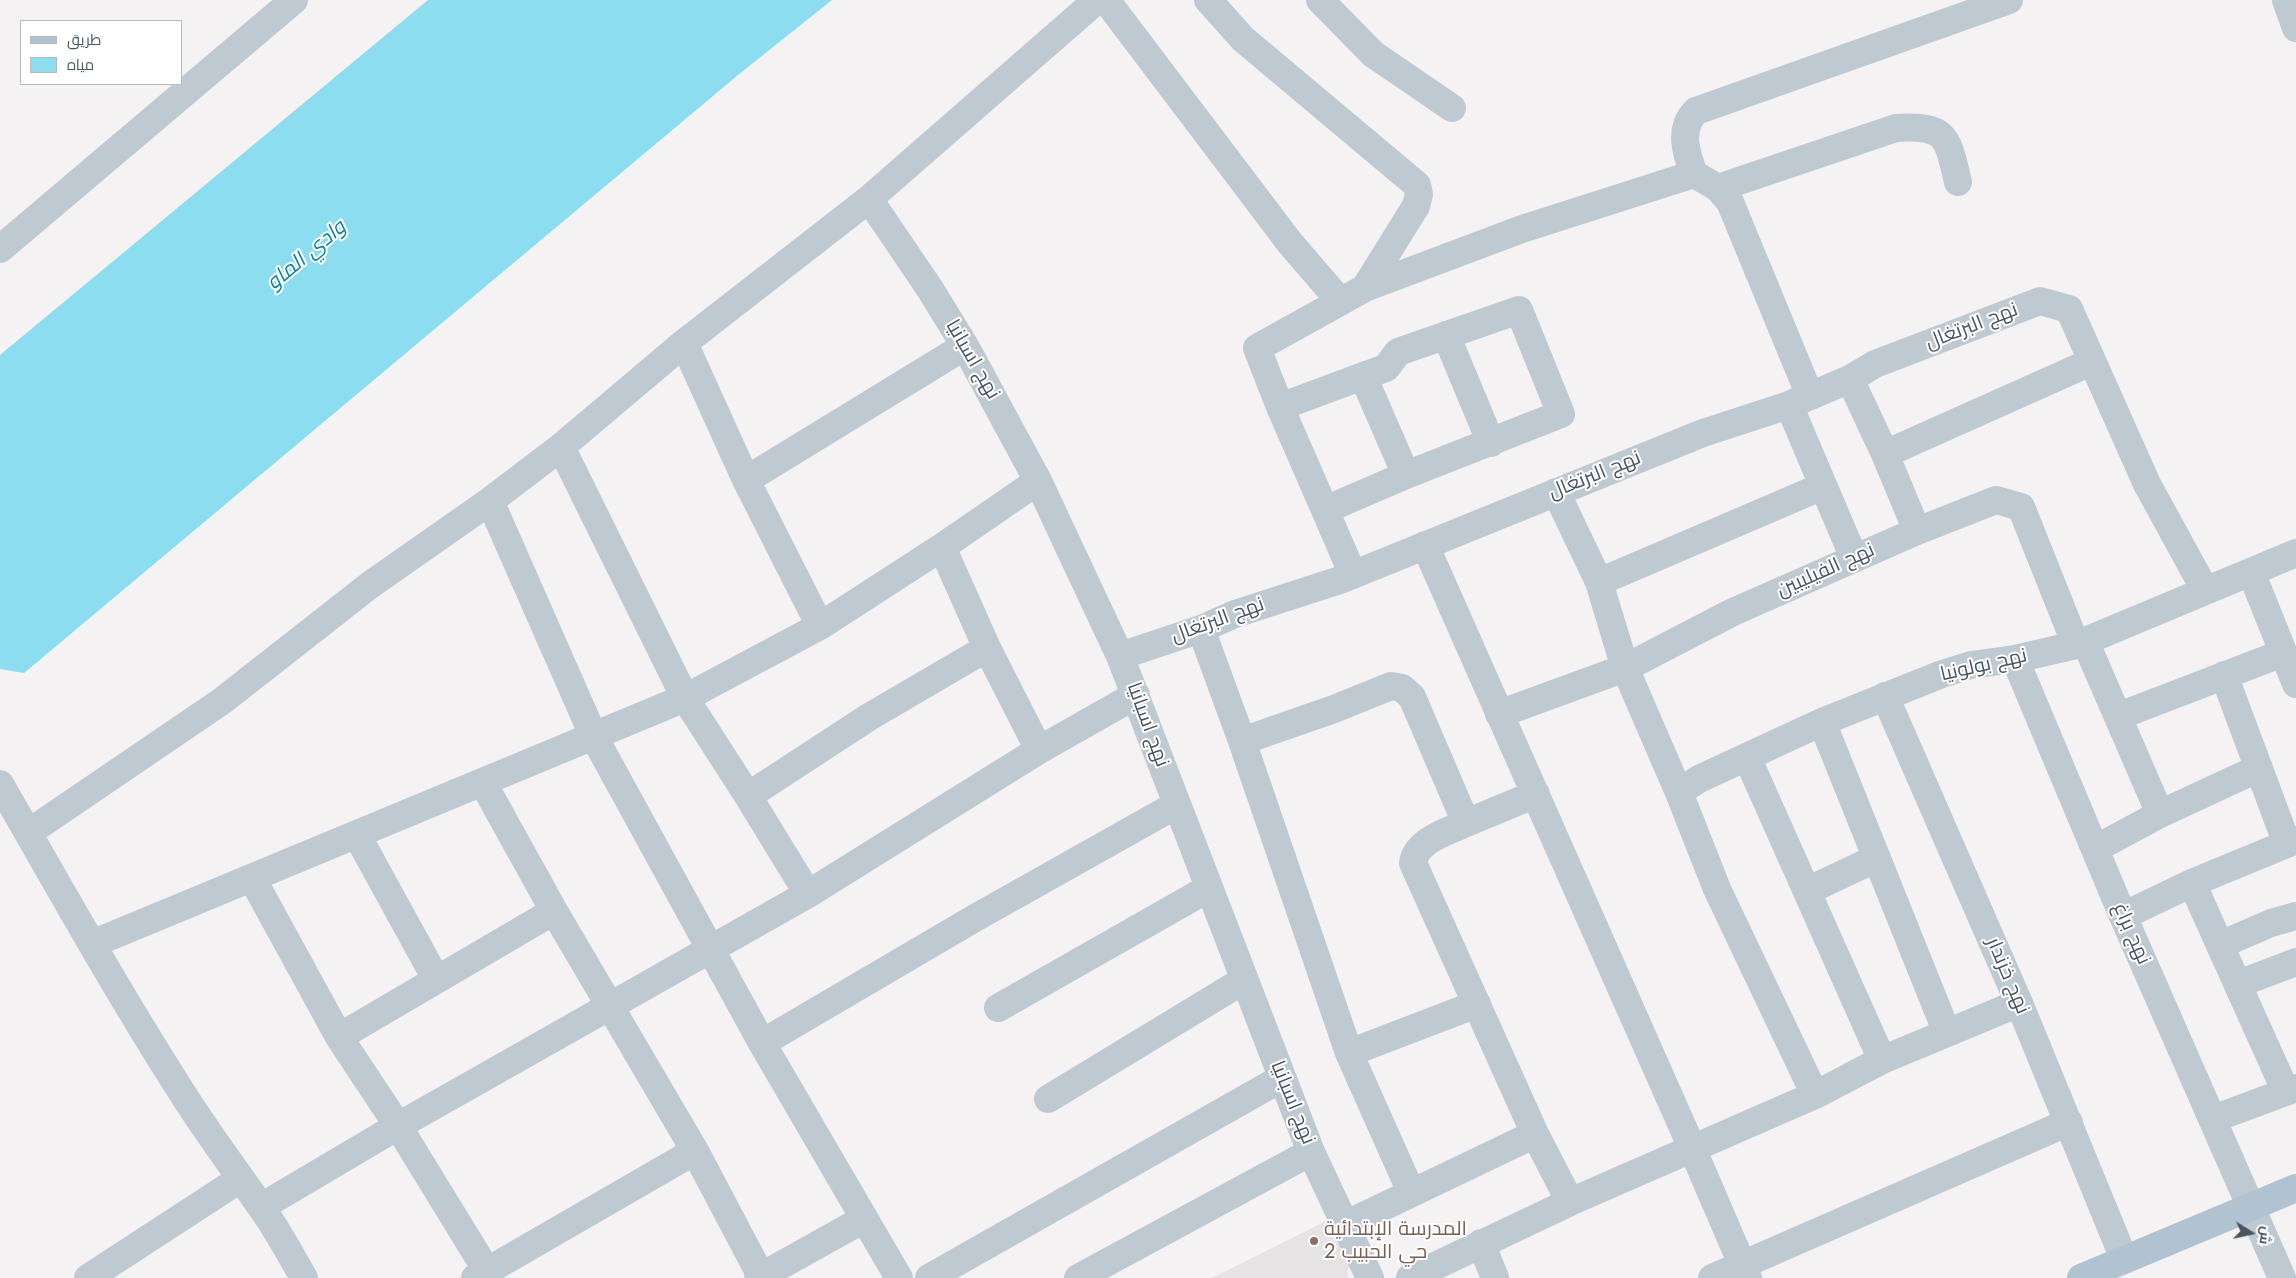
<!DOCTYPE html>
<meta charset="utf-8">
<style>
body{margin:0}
#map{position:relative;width:2296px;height:1278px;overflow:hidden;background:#f4f2f2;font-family:Jost,Cairo,sans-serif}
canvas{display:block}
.legend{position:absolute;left:20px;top:20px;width:162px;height:65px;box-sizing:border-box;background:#fff;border:1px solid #b6bbbf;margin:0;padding:6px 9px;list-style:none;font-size:15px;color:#485560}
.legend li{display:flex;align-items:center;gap:10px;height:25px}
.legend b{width:25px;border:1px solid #b6bbbf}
.north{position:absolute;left:2226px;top:1208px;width:50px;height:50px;-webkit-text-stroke:4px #fff;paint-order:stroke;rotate:100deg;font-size:14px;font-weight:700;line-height:20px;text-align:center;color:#485560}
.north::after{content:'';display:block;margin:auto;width:18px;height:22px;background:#485560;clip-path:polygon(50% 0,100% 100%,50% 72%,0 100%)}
</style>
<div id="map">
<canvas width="2296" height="1278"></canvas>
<ul class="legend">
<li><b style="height:6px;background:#b1c2d1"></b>طريق</li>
<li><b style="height:14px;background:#8cddf0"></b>مياه</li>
</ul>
<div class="north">ش</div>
</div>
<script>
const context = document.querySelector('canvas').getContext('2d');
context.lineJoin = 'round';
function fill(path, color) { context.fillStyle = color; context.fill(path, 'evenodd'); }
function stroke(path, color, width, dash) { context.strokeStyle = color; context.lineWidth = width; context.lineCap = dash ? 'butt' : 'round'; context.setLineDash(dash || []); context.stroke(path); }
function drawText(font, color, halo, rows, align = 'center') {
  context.font = font + ' Jost,Cairo,sans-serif'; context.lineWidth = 4; context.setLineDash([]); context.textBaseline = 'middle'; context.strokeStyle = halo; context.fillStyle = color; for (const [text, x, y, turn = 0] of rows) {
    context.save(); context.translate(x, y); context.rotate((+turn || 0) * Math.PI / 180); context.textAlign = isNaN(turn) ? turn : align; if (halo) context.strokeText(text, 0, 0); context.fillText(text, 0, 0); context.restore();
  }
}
const education = new Path2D(`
 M1332 1218 1352 1263 1347 1271 1349 1278H1212Z`);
const water = new Path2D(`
 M428 0H832L738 75 24 673 0 669V355Z`);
const minor = new Path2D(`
 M1106 0 1290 243 1340 301
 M1208 0 1243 39 1417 185 1419 194 1416 206 1365 288
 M1320 0 1373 54 1452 108
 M2286 0 2296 28
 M1694 174C1686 153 1678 129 1696 111L2009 0
 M1718 188 1896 128C1947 125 1947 136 1958 182
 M869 199 930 289 965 346 1038 481 1120 656 1311 1152 1370 1278
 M0 249 294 0
 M1446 335 1491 443
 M684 343 746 480 820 626
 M1363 376 1386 368 1398 352 1519 310 1561 414 1406 475
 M1850 379 1885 454 1917 531
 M1789 405 1854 558
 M1280 407 1325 510 1406 475 1363 376 1280 407 1257 348 1365 288 1522 229 1694 174 1718 188 1730 202 1810 396
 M561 447 685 698 748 796 808 894
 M1885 454 2091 362
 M746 480 965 346
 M1556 492 1599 582 1625 668 1680 795 1717 889 1815 1095
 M490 501 593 735 762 1043 899 1278
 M1325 510 1353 575
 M1425 545 1692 1148 1748 1278
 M942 547 987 648 1039 750
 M2251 572 2296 684
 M1599 582 1823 486
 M1201 629 1242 741 1334 709 1391 686 1402 688 1412 697 1466 823 1536 794
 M2085 641 2160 814 2095 849
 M1120 656 1201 629 1235 614 1340 580 1703 433 1789 405 1850 379 1875 364 2040 301 2069 309 2147 484 2205 590
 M2015 659 2123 916 2282 1278
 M2224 675 2287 844
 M1885 696 2019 1003 2124 1259
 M1499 714 1625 668 1733 612 1917 531 1996 500 2021 507 2076 645
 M2119 716 2283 653
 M1822 722 1947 1033
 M1242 741 1349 1053 1411 1192
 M1747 757 1882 1060
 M483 783 554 911 695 1151 762 1278
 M0 784C59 887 117 991 181 1091 206 1131 234 1168 261 1207 277 1229 290 1254 304 1278
 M1680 795 1685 788 1699 779 1822 722 1942 674 1971 665 2015 659 2076 645 2296 553
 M748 796 869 717 987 648
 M2160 814 2259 768
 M1466 823C1448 832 1416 840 1413 863L1535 1134 1570 1202
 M28 833 222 701 370 585 490 501 561 447 684 343 869 199 1097 0
 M357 835 436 979
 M252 878 339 1037 398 1126 487 1271
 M2192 883 2286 1092
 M1807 891 1877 858
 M2123 916 2192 883 2296 840
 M92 944 685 698 820 626 942 547 1038 481
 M2220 945 2271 923 2296 916
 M2238 984 2296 962
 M998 1008 1209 888
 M339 1037 554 911
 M762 1043 975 918 1176 805
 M1349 1053 1477 1004
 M1048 1099 1244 980
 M2213 1119 2296 1088
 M261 1207 398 1126 808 894 1039 750 1136 695
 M1345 1225 1535 1134
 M1481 1243 1495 1278
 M88 1278 240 1179
 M475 1278 695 1151
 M758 1278 864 1219
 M929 1278 1282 1078
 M1078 1278 1311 1152
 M1410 1278 1570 1202 1815 1095 1882 1060 2019 1003
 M1712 1278 2069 1122`);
const major = new Path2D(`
 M2081 1278 2296 1188`);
const markers = [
 [1314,1241,5,"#8d6e63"]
];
const streetNames = [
 ["نهج البرتغال",1972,327,-21],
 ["نهج اسبانيا",972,360,60],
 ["نهج البرتغال",1595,476,-22],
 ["نهج الفيليبين",1826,571,-24],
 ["نهج البرتغال",1218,621,-20],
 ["نهج بولونيا",1984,666,-13],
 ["نهج اسبانيا",1147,725,70],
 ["نهج براغ",2131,934,66],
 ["نهج خزندار",2007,976,67],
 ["نهج اسبانيا",1292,1103,68]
];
const educationNames = [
 ["المدرسة الإبتدائية",1324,1230],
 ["حي الحبيب 2",1324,1253]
];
const waterNames = [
 ["وادي الماو",307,256,-40]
];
fill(education, '#e5e3e4');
fill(water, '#8cddf0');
stroke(minor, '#bfc9d1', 28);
stroke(major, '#b1c2d1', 28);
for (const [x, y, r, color] of markers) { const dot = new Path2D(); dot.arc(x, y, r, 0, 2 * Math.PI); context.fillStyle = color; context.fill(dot); stroke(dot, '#fff', 2); }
drawText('20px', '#485560', '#fff', streetNames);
drawText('20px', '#785e54', '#fff', educationNames, 'left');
drawText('italic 21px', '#08809c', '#fff', waterNames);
</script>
